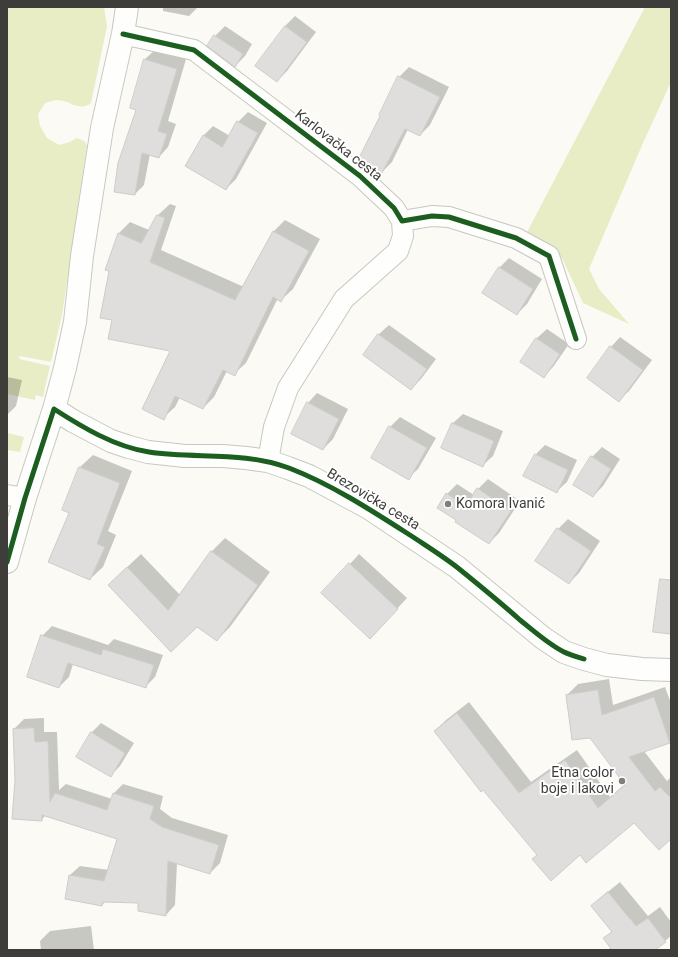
<!DOCTYPE html>
<meta charset="utf-8">
<style>
body{margin:0}
#map{position:relative;width:678px;height:957px;overflow:hidden;background:#fbfaf4;font-family:Roboto,sans-serif}
canvas{display:block}
.frame{position:absolute;inset:0;border:8px solid #3e3d39;pointer-events:none}
</style>
<div id="map">
<canvas width="678" height="957"></canvas>
<div class="frame"></div>
</div>
<script>
const context = document.querySelector('canvas').getContext('2d');
context.lineJoin = 'round';
function fill(path, color) { context.fillStyle = color; context.fill(path, 'evenodd'); }
function stroke(path, color, width, dash) { context.strokeStyle = color; context.lineWidth = width; context.lineCap = dash ? 'butt' : 'round'; context.setLineDash(dash || []); context.stroke(path); }
function drawText(font, color, halo, rows, align = 'center') {
  context.font = font + ' Roboto,sans-serif'; context.lineWidth = 4; context.setLineDash([]); context.textBaseline = 'middle'; context.strokeStyle = halo; context.fillStyle = color; for (const [text, x, y, turn = 0] of rows) {
    context.save(); context.translate(x, y); context.rotate((+turn || 0) * Math.PI / 180); context.textAlign = isNaN(turn) ? turn : align; if (halo) context.strokeText(text, 0, 0); context.fillText(text, 0, 0); context.restore();
  }
}
const green = new Path2D(`
 M7 7H104L107 26 91 103C79 112 71 101 58 100 54 100 49 102 45 103L38 114 40 126 47 138 59 145 70 142 77 138 84 141 87 145 62 315 51 362 20 356 19 359 50 366 43 397 36 395 35 400 7 394Z
 M645 7H671V82L643 143 589 269 599 289 629 324 583 303 563 260 555 248 525 236Z
 M7 433 24 437 20 452 7 450Z`);
const shadow = new Path2D(`
 M163 7H198L189 16 163 11Z
 M295 16 316 32 287 71 277 81 285 26Z
 M225 26 252 44 245 56 235 66 215 36Z
 M155 50 186 59 168 121 176 124 168 147 159 157 150 154 144 185 135 194 137 109 145 59Z
 M409 67 449 87 430 125 420 135 408 129 392 162 382 172 381 116 399 77Z
 M248 112 267 123 236 179 226 189 203 136 213 126 230 136 238 122Z
 M170 204 176 206 161 250 244 287 274 231 285 220 320 239 293 289 281 300 278 298 246 363 234 374 227 371 214 397 203 408 180 397 175 407 163 418 171 351 113 320 110 271 106 269 119 233 130 222 149 230 158 215Z
 M509 258 542 279 527 304 517 314 499 268Z
 M389 325 436 359 421 379 411 389 364 354 379 334Z
 M547 329 569 344 553 367 543 377 521 362 537 338Z
 M620 337 652 360 629 391 619 400 611 347Z
 M7 377 22 380 16 406 7 415Z
 M317 393 348 409 333 439 323 449 308 403Z
 M463 414 503 431 493 456 483 465 442 448 453 423Z
 M400 417 436 438 418 469 408 478 372 458 390 427Z
 M545 445 577 460 567 482 557 491 535 455Z
 M602 447 620 459 603 486 593 496 592 457Z
 M93 455 132 471 108 531 116 535 103 567 90 579 70 512 64 510 80 467Z
 M488 479 520 501 499 533 489 543 447 494 457 484 474 495 478 489Z
 M568 519 600 541 579 573 569 583 536 561 558 529Z
 M225 538 270 572 230 627 217 640 197 625 171 651 122 572 141 554 180 595 212 551Z
 M359 554 407 598 380 627 350 564Z
 M52 626 108 645 114 639 163 655 155 677 145 687 73 664 69 677 59 687 42 636Z
 M609 679 613 705 665 687 671 703V740L669 742 644 751 667 781 671 777V837L634 821 580 854 538 855 435 731 446 720 469 702 531 782 577 750 610 797 625 784 567 695 578 684Z
 M44 718V732H57L59 790 66 784 112 799 114 793 123 784 163 796 160 809 172 818 228 835 220 863 210 873 177 863 175 905 166 915 139 902 106 901 102 905 70 875 80 866 109 870 119 838 46 815 41 820 16 780 14 729 24 719Z
 M101 723 134 743 120 766 110 776 91 733Z
 M620 882 648 916 660 907 671 922V936L665 941 654 950H608L611 947 605 938 612 931 592 906 604 895Z
 M91 926 94 950H41L40 941 50 931Z`);
const building = new Path2D(`
 M285 26 307 42 277 82 255 66Z
 M214 35 243 54 235 67 207 46Z
 M144 59 177 69 158 131 167 134 159 158 142 153 135 195 114 192 118 163 136 110 130 108Z
 M398 76 440 97 420 136 405 129 382 173 363 164 358 160 380 116 379 115Z
 M237 121 258 133 226 190 185 166 203 135 222 147Z
 M157 215 165 218 150 262 235 300 273 231 309 251 281 302 273 297 235 376 223 370 203 409 175 396 164 420 142 409 170 351 108 339 112 320 100 318 109 271 105 270 118 233 141 243Z
 M499 267 533 289 517 315 482 293Z
 M378 334 427 369 411 390 363 355Z
 M536 338 560 354 544 378 520 362Z
 M610 346 643 370 619 402 587 378Z
 M307 402 339 419 323 450 291 434Z
 M452 423 494 441 483 467 441 448Z
 M389 426 427 448 409 480 371 458Z
 M535 454 568 470 557 493 523 476Z
 M591 456 611 469 593 497 573 485Z
 M79 467 120 483 97 544 105 547 90 580 48 562 69 513 62 510Z
 M477 488 511 511 489 544 455 522 456 520 437 508 446 493 466 506Z
 M557 528 591 551 569 584 535 561Z
 M211 551 258 585 217 641 197 627 171 652 108 585 127 567 168 610Z
 M349 563 398 609 370 639 321 593Z
 M660 579 671 580V634L653 632Z
 M41 635 101 655 103 649 154 665 146 688 68 663 59 688 27 677Z
 M598 690 602 715 654 697 670 743 629 757 655 791 660 787 671 798V839L659 850 634 823 586 863 580 855 551 881 532 859 537 855 483 790 481 792 434 731 457 713 519 793 565 760 598 808 625 785 590 738 572 740 566 695Z
 M34 728 35 742 48 741 50 802 55 793 107 810 113 793 154 806 150 819 162 827 219 845 210 874 168 861 166 916 138 911V903L103 902 102 906 65 899 69 875 104 881 117 839 42 815V821L12 819 15 780 13 729Z
 M91 732 125 753 111 777 76 757Z
 M608 892 630 919V918L636 926 648 918 666 942 655 950H612L603 938 612 932 591 906Z`);
const street = new Path2D(`
 M123 34 194 50 360 176 394 208 402 221 432 216 449 217 516 238 549 256 576 339
 M268 461 274 427 288 388 344 299 398 251 403 236 402 221
 M7 495 25 498`);
const secondary = new Path2D(`
 M54 409 73 421 111 441 129 447 148 452 185 456H223L246 458 268 461 288 468 309 476 369 508 457 567 543 638 564 652 584 659 607 665 642 669 671 670
 M7 562 25 498 54 409 65 368 75 322 82 256 102 128 123 34 127 7`);
const cycleway = new Path2D(`
 M123 34 194 50 360 176 394 208 402 221 432 216 449 217 516 238 549 256 576 339
 M7 562 25 498 54 409C82 427 115 447 149 452 196 459 244 451 289 468 333 485 374 512 413 537 428 547 444 557 458 568 479 585 500 602 520 620 534 631 548 644 564 652 570 655 578 657 584 659`);
const markers = [
 [448,504,4,"#807f7a"],
 [622,781,4,"#807f7a"]
];
const streetNames = [
 ["Karlovačka cesta",338,146,38],
 ["Brezovička cesta",373,500,31]
];
const poiNames = [
 ["Komora Ivanić",456,504],
 ["Etna color",614,773,"right"],
 ["boje i lakovi",614,789,"right"]
];
fill(green, '#e8edc5');
fill(shadow, '#0003');
fill(building, '#dfdedd');
stroke(building, '#cdcccb', 1);
stroke(street, '#c8c7c2', 22);
stroke(secondary, '#c8c7c2', 24);
stroke(street, '#fefefd', 20);
stroke(secondary, '#fefefd', 22);
stroke(cycleway, '#1b5e20', 5);
for (const [x, y, r, color] of markers) { const dot = new Path2D(); dot.arc(x, y, r, 0, 2 * Math.PI); context.fillStyle = color; context.fill(dot); stroke(dot, '#fff', 1.5); }
drawText('14px', '#3e3d39', '#fff', streetNames);
drawText('14px', '#3e3d39', '#fff', poiNames, 'left');
</script>
